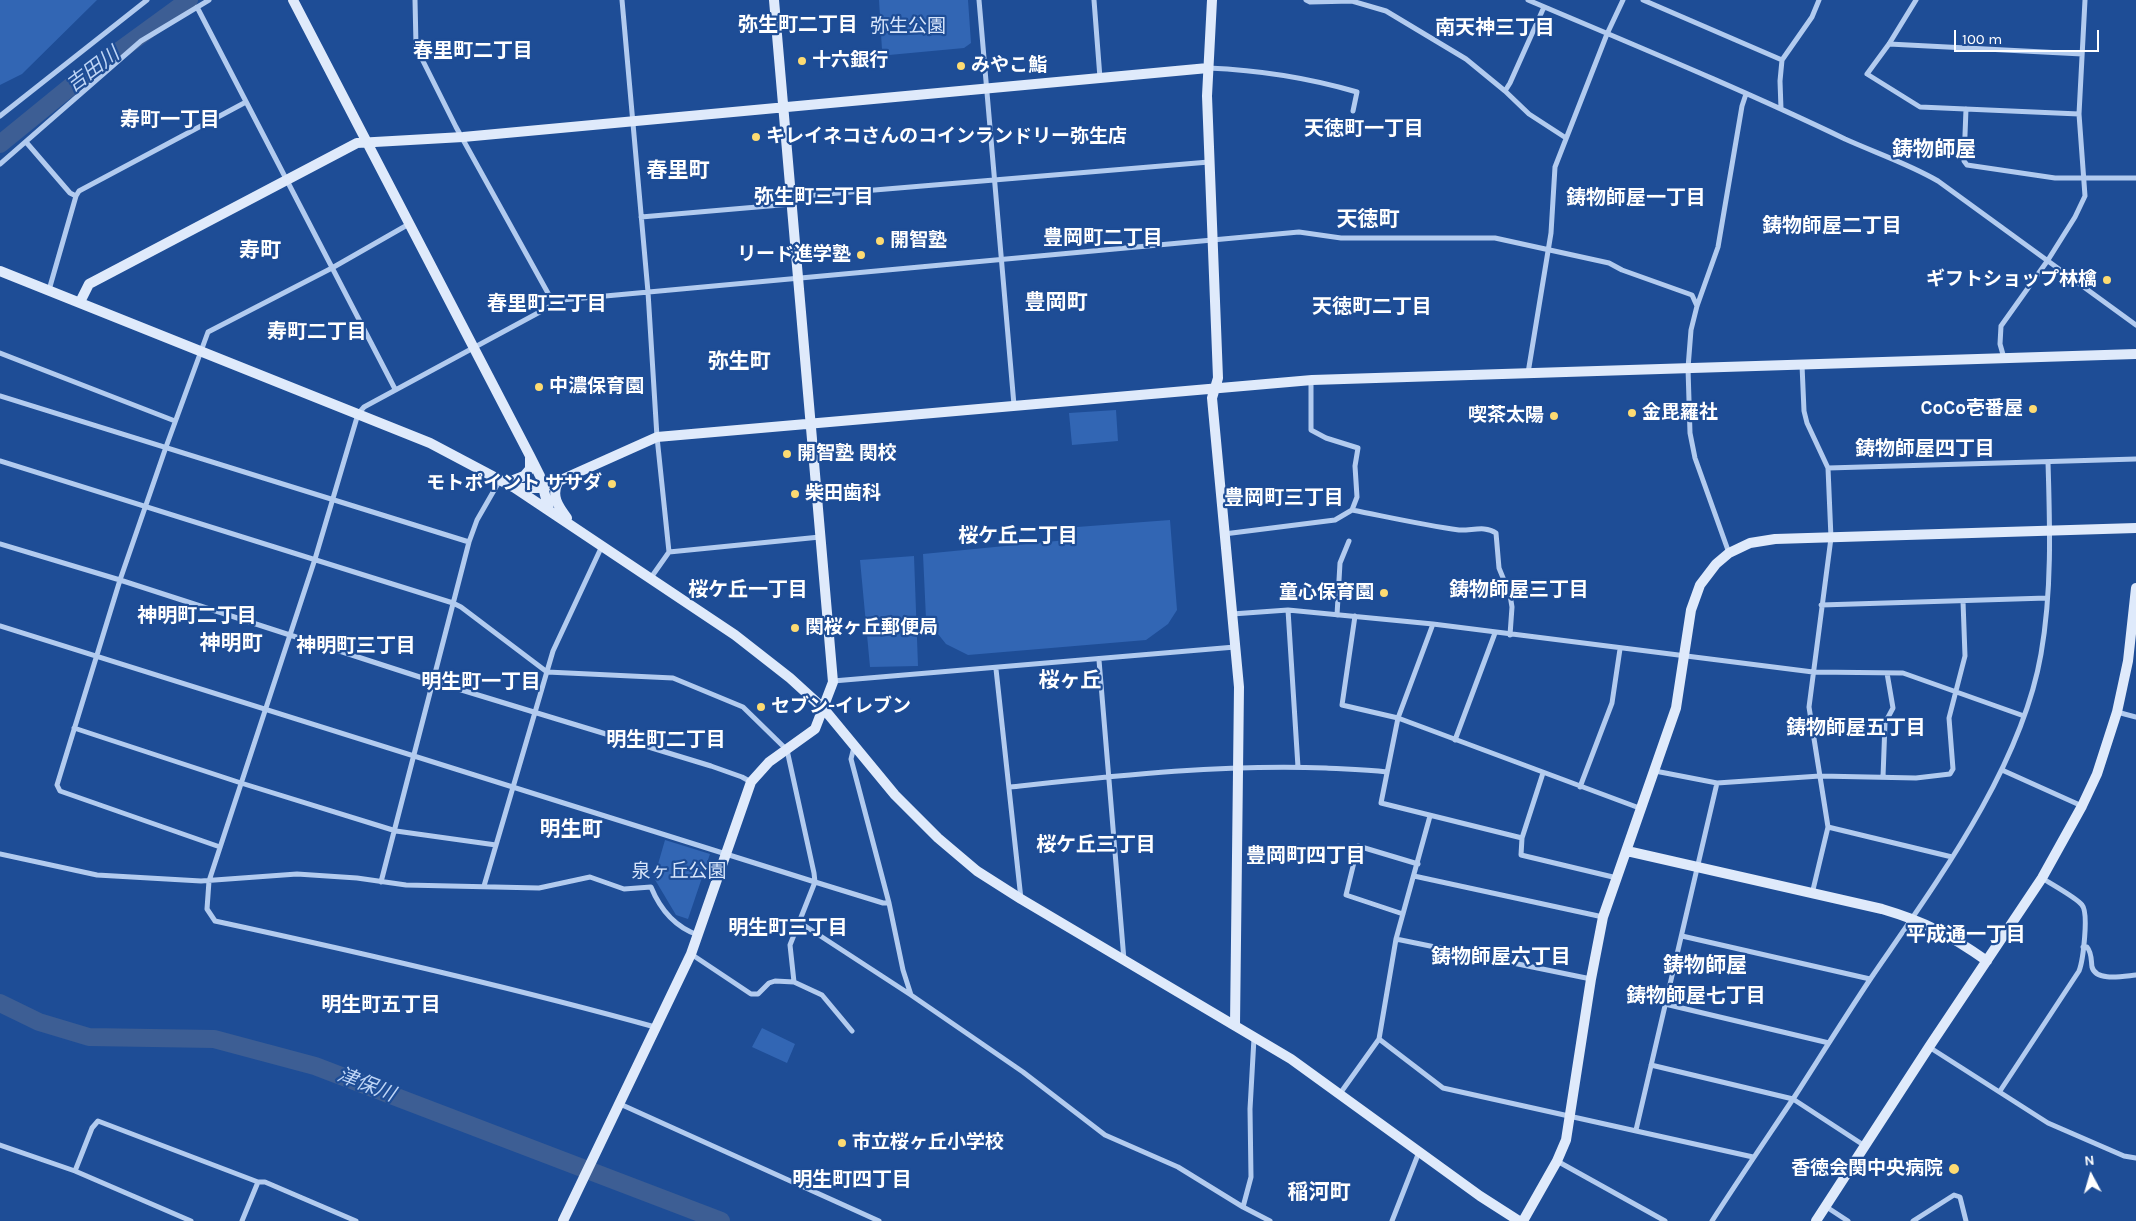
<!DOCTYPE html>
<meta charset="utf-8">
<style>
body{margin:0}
#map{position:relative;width:2136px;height:1221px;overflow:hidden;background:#1e4d96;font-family:Karla,sans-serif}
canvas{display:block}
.north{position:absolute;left:2066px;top:1151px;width:50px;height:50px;-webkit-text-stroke:4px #1e4d96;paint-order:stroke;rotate:354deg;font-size:14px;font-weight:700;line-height:20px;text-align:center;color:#fff}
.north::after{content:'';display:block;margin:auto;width:18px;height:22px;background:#fff;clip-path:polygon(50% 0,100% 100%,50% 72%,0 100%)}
.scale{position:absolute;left:1954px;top:30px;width:145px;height:22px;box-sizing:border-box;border:2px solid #fff;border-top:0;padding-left:6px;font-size:15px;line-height:18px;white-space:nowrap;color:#fff;-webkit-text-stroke:4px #1e4d96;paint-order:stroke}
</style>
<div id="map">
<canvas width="2136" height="1221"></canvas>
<div class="north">N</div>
<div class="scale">100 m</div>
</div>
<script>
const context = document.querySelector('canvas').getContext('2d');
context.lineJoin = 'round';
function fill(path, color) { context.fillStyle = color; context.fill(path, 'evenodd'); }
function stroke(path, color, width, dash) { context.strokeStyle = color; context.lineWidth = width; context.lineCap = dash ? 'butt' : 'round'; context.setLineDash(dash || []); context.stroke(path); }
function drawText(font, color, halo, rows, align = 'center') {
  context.font = font + ' Karla,"Noto Sans JP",sans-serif'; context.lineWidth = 4.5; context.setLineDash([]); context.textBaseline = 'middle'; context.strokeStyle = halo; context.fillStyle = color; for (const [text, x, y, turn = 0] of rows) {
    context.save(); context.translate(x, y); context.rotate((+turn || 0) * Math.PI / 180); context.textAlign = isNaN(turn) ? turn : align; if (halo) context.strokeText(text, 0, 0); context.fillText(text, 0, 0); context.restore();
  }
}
const green = new Path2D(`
 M0 0H97L22 74 0 85Z
 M879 0H968L971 43 964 48 889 55 882 50Z
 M1116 410 1118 441 1072 445 1069 413Z
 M1170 520 1177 610 1168 624 1146 640 968 655 946 644 926 619 923 554 1077 539V527Z
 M914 556 918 666 870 667 860 560Z
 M665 840 710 854 688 919 676 915 654 878Z
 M762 1028 795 1044 787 1063 752 1047Z`);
const river = new Path2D(`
 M0 144 75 83 189 0
 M0 1003 39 1022 89 1037 214 1039 315 1066 721 1221`);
const street = new Path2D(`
 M415 0 416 45 420 55 456 127 554 304
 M622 0 648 292 657 437 669 552 650 579
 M979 0 1014 405
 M1094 0 1100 78
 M1306 0 1310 2 1352 1 1386 11 1466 59 1505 91 1529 114 1566 138
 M1528 0C1634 45 1741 89 1845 139 1876 153 1909 164 1938 181L2136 325
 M1643 0 1782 60
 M1916 0 1889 44 1867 74 1920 107 2079 114
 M197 7 395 389
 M1889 44 2082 54
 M1208 68C1258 70 1309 78 1357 92L1353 111
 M1505 91 1510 83 1544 7
 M1781 109 1780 81 1782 60 1812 17 1819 0
 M1966 109 1964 161 1967 165 2055 178H2136
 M0 116 147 0
 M26 142 70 193 76 196
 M0 164 141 41 209 0
 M791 197 1209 162
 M641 217 792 204
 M49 290 76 196 79 191 246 102
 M0 353 175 421
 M2004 358 2000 344 2001 326 2048 260 2075 217 2085 196 2079 114 2085 0
 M1802 365 1804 411 1807 423 1828 468 1831 538 1809 707 1828 827 1812 894
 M1528 373 1551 233 1555 167 1607 34 1623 0
 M0 396 469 542
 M0 461 453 603 461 607 547 672 673 678 743 707 787 750 814 873 815 882 790 945 794 982
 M1828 468 2136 459
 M1352 510C1388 517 1423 525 1459 530 1471 531 1485 525 1496 533L1499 568 1510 595 1512 607 1510 635
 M1224 534 1335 520 1352 510 1357 497 1355 466 1358 448 1326 438 1311 430V380
 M0 544 120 580 432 681 711 766 742 777 751 782
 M669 552 820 537
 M1729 553 1695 458 1690 433 1688 368 1691 330 1697 306 1718 247 1742 106 1746 94
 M1821 605 2047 598
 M1288 610 1298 767
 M1232 614 1288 610 1433 624 1813 672 1903 673 2024 716
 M1337 615 1340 563 1349 541
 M1355 616 1342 705 1398 718 1642 809
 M1433 624 1398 718 1381 803 1522 838 1543 773
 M0 626 815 882 883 903H889
 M1099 660 1124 960
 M996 669 1021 899
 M833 681 1235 647
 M2117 712 2136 717
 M74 728 241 783 396 831 496 845
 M1455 740 1495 633
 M854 747 851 759 889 903 903 970 911 995 1023 1072 1105 1135 1178 1167 1243 1207 1270 1221
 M2002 770 2082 806
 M1655 771 1717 783 1820 776 1916 778 1950 774 1953 769 1949 718 1965 656 1963 601
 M1883 777 1885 723 1893 708 1887 673
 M1010 787C1114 776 1220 764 1326 768 1346 769 1366 769 1387 772
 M1580 787 1612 703 1620 649
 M1828 827 1952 857
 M1522 838 1521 855 1617 878
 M220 847 60 791 57 785 120 580 166 447 208 332 332 268 409 224
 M0 854 97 875 201 881 297 874 357 878 406 885 539 888 590 877 624 889 651 887C660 909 675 927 698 935
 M1414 876 1603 917
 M381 882 469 542 477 520 500 480
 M484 886 553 651 602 546
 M1403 914 1346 895 1358 846 1418 864
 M799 922 911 995
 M1682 936 1870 979
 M1396 939 1591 979
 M2083 947H2087C2092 953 2091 960 2092 967 2096 982 2124 976 2136 975
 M691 954 751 994H758L769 983 775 981 794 982 822 995 852 1031
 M1665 1004 1829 1043
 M655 1027C510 987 363 953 215 921L207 909 209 881 315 559 358 414 364 407 562 300 1299 232 1341 238H1495L1609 263 1622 270 1692 295 1697 306
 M1379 1039 1443 1088 1753 1157
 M1929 1047 2048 1123 2124 1156 2136 1158
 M1651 1065 1793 1099 1865 1146
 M2000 1091 2079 971C2083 961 2089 913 2082 905 2077 898 2051 884 2042 878
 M1339 1095 1379 1039 1396 939 1430 816
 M620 1104 879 1221
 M1636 1130 1717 783
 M0 1145 75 1171 191 1221
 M1557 1161 1665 1221
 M75 1171 92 1128 98 1121 258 1182H265L356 1221
 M1825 1206 1848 1221
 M1243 1207 1251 1177 1250 1109 1254 1038
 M242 1221 258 1182
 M1392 1221 1419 1152
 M1712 1221C1739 1179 1767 1138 1795 1096 1820 1057 1845 1017 1871 978 1936 883 2021 769 2041 654 2052 591 2050 527 2048 462
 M1913 1221 1954 1195 1960 1197 1966 1221`);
const secondary = new Path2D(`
 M293 0 530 456 540 476 549 510
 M1212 0 1207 96 1218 378 1212 398 1239 687 1235 1025
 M0 271 430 443 515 488 735 635 790 678 824 709 895 795 938 838 977 871 1021 899 1291 1059 1480 1196 1519 1221
 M80 302 89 284 357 143 463 137 1208 68
 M558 482C551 496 558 506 567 518
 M506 483 524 476 530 469V458
 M516 488H543L657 437 1312 380 2136 354
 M1627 851 1882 909C1926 922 1950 935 1987 961
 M563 1221 691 954 751 782 769 762 815 729 833 682 774 0
 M1523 1221 1557 1161 1566 1140 1591 979 1603 917 1676 708 1691 610 1700 585 1716 564 1729 553 1750 543 1775 539 2136 528
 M1816 1221 1929 1047 2042 878 2082 806 2097 774 2117 712 2128 661 2136 588`);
const markers = [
 [802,61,5,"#fddb72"],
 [961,66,5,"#fddb72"],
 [756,137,5,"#fddb72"],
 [880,241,5,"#fddb72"],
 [861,255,5,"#fddb72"],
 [2107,280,5,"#fddb72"],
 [539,387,5,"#fddb72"],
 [2033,409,5,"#fddb72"],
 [1632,413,5,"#fddb72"],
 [1554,416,5,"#fddb72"],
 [787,454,5,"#fddb72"],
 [612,484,5,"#fddb72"],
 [795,494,5,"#fddb72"],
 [1384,593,5,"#fddb72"],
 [795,628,5,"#fddb72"],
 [761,707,5,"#fddb72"],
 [842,1143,5,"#fddb72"],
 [1954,1169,6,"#fddb72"]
];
const parkNames = [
 ["弥生公園",908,27],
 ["泉ヶ丘公園",679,872]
];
const poiNames = [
 ["十六銀行",812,61],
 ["みやこ鮨",971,66],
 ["キレイネコさんのコインランドリー弥生店",766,137],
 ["開智塾",890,241],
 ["リード進学塾",851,255,"right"],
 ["ギフトショップ林檎",2097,280,"right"],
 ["中濃保育園",549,387],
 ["CoCo壱番屋",2023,409,"right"],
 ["金毘羅社",1642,413],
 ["喫茶太陽",1544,416,"right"],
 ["開智塾 関校",797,454],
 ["モトポイント ササダ",602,484,"right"],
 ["柴田歯科",805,494],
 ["童心保育園",1374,593,"right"],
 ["関桜ヶ丘郵便局",805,628],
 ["セブン-イレブン",771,707],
 ["市立桜ヶ丘小学校",852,1143],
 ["香徳会関中央病院",1943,1169,"right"]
];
const neighbourhoodNames = [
 ["弥生町二丁目",798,25],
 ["南天神三丁目",1495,28],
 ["春里町二丁目",473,51],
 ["寿町一丁目",170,120],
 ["天徳町一丁目",1364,129],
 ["弥生町三丁目",814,197],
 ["鋳物師屋一丁目",1636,198],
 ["鋳物師屋二丁目",1832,226],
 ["豊岡町二丁目",1103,238],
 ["春里町三丁目",547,304],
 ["天徳町二丁目",1372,307],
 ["寿町二丁目",317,332],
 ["鋳物師屋四丁目",1925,449],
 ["豊岡町三丁目",1284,498],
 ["桜ケ丘二丁目",1018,536],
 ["桜ケ丘一丁目",748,590],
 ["鋳物師屋三丁目",1519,590],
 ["神明町二丁目",197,616],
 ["神明町三丁目",356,646],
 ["明生町一丁目",481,682],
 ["鋳物師屋五丁目",1856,728],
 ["明生町二丁目",666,740],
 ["桜ケ丘三丁目",1096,845],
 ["豊岡町四丁目",1306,856],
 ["明生町三丁目",788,928],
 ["平成通一丁目",1966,935],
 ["鋳物師屋六丁目",1501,957],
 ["鋳物師屋七丁目",1696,996],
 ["明生町五丁目",381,1005],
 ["明生町四丁目",852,1180]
];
const waterNames = [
 ["吉田川",93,70,-37],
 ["津保川",366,1085,21]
];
const quarterNames = [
 ["鋳物師屋",1934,150],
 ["春里町",678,171],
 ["天徳町",1368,220],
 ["寿町",260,251],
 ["豊岡町",1056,303],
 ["弥生町",739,362],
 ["神明町",231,644],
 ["桜ヶ丘",1070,681],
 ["明生町",571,830],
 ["鋳物師屋",1705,966],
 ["稲河町",1319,1193]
];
fill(green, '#3266b4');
stroke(river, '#3d5e94', 18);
stroke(street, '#b2cbef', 5);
stroke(secondary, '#dfeafb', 10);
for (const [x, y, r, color] of markers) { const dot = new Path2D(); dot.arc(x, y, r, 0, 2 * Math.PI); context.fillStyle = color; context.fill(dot); stroke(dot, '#1e4d96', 2); }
drawText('19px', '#d8e6fb', '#1e4d96', parkNames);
drawText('bold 19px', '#fff', '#1e4d96', poiNames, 'left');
drawText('bold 20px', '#fff', '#1e4d96', neighbourhoodNames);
drawText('italic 20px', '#bed5f6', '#1e4d96', waterNames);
drawText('bold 21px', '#fff', '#1e4d96', quarterNames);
</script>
